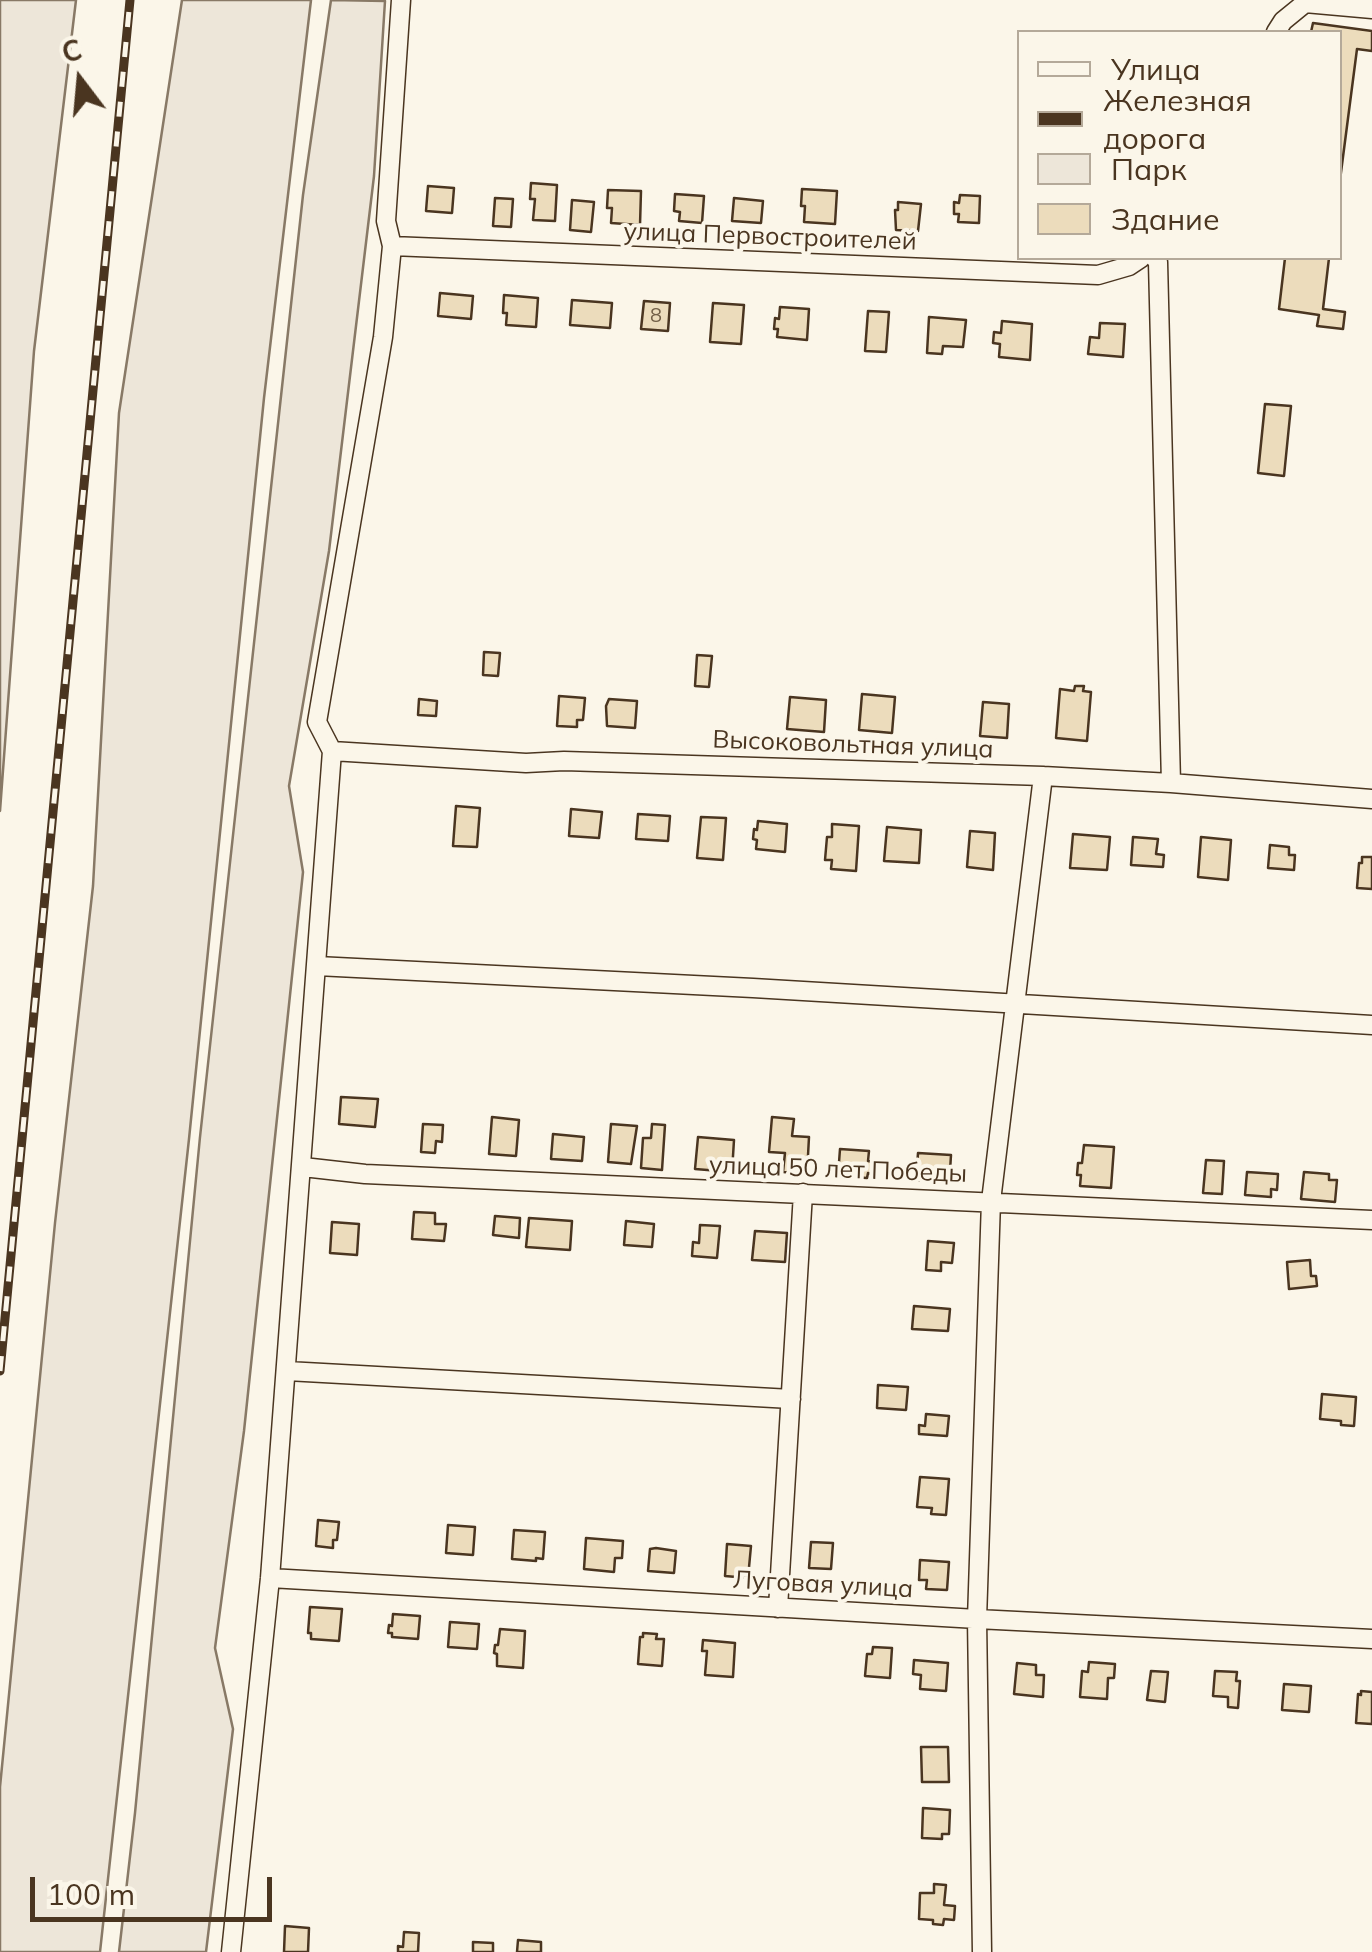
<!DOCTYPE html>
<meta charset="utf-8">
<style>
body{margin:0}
#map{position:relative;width:1372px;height:1952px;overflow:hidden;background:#fbf6e9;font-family:Mulish,sans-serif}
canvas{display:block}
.legend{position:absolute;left:1017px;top:30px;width:325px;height:230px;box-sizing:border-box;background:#fbf6e9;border:2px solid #b4a999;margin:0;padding:12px 18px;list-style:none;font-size:30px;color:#4a3520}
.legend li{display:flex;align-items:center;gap:20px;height:50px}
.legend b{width:50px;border:2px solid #b4a999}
.north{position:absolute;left:30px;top:30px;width:100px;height:100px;-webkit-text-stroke:8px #fbf6e9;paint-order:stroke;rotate:344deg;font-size:28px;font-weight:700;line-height:40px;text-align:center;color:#4a3520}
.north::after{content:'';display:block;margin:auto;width:35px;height:45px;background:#4a3520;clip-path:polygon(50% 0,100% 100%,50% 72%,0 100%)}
.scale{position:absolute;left:30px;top:1877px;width:242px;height:45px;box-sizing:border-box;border:5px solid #4a3520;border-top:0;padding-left:12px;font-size:30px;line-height:35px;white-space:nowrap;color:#4a3520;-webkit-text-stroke:8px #fbf6e9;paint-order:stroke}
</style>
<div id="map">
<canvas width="1372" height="1952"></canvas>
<ul class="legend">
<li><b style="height:12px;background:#fbf6e9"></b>Улица</li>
<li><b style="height:12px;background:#4a3520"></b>Железная дорога</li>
<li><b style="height:28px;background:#ede6d9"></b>Парк</li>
<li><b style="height:28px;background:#ecdcbc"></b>Здание</li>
</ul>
<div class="north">С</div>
<div class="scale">100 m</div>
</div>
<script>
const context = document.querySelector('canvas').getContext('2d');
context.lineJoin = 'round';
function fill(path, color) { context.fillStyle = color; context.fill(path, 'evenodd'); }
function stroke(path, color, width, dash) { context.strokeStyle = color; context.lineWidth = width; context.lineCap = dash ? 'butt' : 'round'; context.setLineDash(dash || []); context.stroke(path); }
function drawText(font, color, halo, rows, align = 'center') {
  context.font = font + ' Mulish,sans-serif'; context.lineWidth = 8; context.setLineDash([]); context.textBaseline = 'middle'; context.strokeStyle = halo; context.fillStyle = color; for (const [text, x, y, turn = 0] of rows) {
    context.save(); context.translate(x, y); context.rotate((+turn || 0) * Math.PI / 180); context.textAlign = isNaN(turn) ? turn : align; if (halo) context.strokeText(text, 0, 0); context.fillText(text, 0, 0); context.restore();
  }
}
const green = new Path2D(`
 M0 0H76L34 351 0 811Z
 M182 0H311L264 398 189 1139 100 1952H0V1787L55 1223 93 886 119 413Z
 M331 0 385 1 374 176 329 551 289 786 303 872 244 1431 215 1648 233 1729 206 1952H119L135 1813 200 1137 303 195Z`);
const building = new Path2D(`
 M1313 23 1372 31V51L1357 49 1340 180V32H1311Z
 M531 183 557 185 555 221 533 220 535 199H530Z
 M428 186 454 188 452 213 426 211Z
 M802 189 837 191 835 224 804 222 805 206H801Z
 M608 190 641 191 640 225 611 223 612 208H607Z
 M675 194 704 196 702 223 679 221 680 212 674 211Z
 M960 195 980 196 979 223 958 222 959 214H954V202L959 203Z
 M495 198 513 199 511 227 493 226Z
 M734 198 763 201 761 223 732 221Z
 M572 200 594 202 591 232 570 230Z
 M898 202 921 204 918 231 896 230 895 210H898Z
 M1285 258H1329L1323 309 1345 312 1343 329 1317 326 1319 315 1279 309Z
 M440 293 473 296 471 319 438 316Z
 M504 295 538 298 536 327 506 325 507 313H503Z
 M572 300 612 303 610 328 570 325Z
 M644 301 670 303 668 331 641 329Z
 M713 303 744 305 741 344 710 342Z
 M780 307 809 309 807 340 777 337 778 329H774L775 318 779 319Z
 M868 311 889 312 886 352 865 351Z
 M929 317 966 320 963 347 943 346 942 354 927 353Z
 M1002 321 1032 324 1030 360 999 357 1000 344 993 343 994 332 1001 333Z
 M1100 323 1125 324 1123 357 1088 354 1090 337 1099 338Z
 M1265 404 1291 406 1284 476 1258 473Z
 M484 652 500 653 498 676 483 675Z
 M697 655 712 656 709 687 695 686Z
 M1075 686H1084L1083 691 1091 692 1087 741 1056 738 1060 689 1074 691Z
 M862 694 895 697 892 733 859 730Z
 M559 696 585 698 583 720H577V727L557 726Z
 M790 697 826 700 824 732 787 729Z
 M419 699 437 701 436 716 418 715Z
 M609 699 637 701 635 728 607 726 606 706Z
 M983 702 1009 704 1007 738 980 736Z
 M456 806 480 808 477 847 453 846Z
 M571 809 602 812 599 838 569 836Z
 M638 814 670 816 668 841 636 839Z
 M701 817 726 818 723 860 697 858Z
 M758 821 787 824 785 852 756 849 757 840 753 839 754 829 757 830Z
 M832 824 859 826 856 871 831 869 832 860H825L827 837H832Z
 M887 827 921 830 919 863 884 861Z
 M970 831 995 833 993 870 967 867Z
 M1073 834 1110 837 1107 870 1070 868Z
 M1133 837 1158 839 1156 854 1164 855 1163 867 1131 865Z
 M1201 837 1231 840 1228 880 1198 877Z
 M1270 845 1289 847V855H1295L1294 870 1268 868Z
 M1362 857H1372V889L1357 888 1359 863H1362Z
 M341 1097 378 1099 375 1127 339 1124Z
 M492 1117 519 1120 516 1156 489 1154Z
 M772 1117 794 1119 792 1136 809 1137 807 1174 783 1172 785 1153 769 1152Z
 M423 1124 443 1125 442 1142 436 1141 435 1153 421 1152Z
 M611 1124 637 1126 631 1164 608 1162Z
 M652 1124 665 1125 662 1170 641 1168 643 1138H651Z
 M553 1134 584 1137 582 1161 551 1159Z
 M698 1137 734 1140 732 1172 695 1169Z
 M1084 1145 1114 1147 1111 1188 1080 1186 1081 1175H1077L1078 1163H1082Z
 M840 1149 869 1151 868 1161 873 1162 872 1174 868 1173 867 1178 838 1176Z
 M918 1153 951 1155 950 1171 939 1170V1182L916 1180Z
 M1206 1160 1224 1161 1222 1194 1203 1193Z
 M1247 1172 1278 1174 1277 1190 1271 1189V1197L1245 1195Z
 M1304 1172 1329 1174V1180H1337L1335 1202 1301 1199Z
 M414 1212 435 1213V1224H446L444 1241 412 1239Z
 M495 1216 520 1218 519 1238 493 1235Z
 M529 1218 572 1221 570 1250 526 1247Z
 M626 1221 654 1224 652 1247 624 1245Z
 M332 1222 359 1224 357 1255 330 1253Z
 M700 1225 720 1226 717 1258 692 1256 693 1242 699 1243Z
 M755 1231 787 1233 785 1262 752 1260Z
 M928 1241 954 1243 952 1263 941 1262V1271L926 1270Z
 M1310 1260 1311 1276H1316L1317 1286 1289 1289 1287 1262Z
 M914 1306 950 1309 948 1331 912 1329Z
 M878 1385 908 1387 906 1410 877 1408Z
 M1322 1394 1356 1397 1354 1426 1341 1425V1421L1320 1419Z
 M926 1414 949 1416 947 1436 919 1434V1425L925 1426Z
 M920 1477 949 1479 946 1515 931 1514 932 1508 917 1507Z
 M318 1520 339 1522 337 1540H333V1548L316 1546Z
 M448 1525 475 1527 473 1555 446 1553Z
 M514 1530 545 1532 543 1559 536 1558V1561L512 1559Z
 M586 1538 623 1541 622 1558H615L614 1572 584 1569Z
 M811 1542 833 1543 831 1569 809 1568Z
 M727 1544 751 1546 748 1578 725 1576Z
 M656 1548 676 1551 674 1573 648 1571 650 1549Z
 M920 1560 949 1562 947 1590 926 1589 927 1580H919Z
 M310 1607 342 1609 339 1641 311 1639V1633H308Z
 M393 1614 420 1616 418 1639 392 1637V1633H388L389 1625 392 1626Z
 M450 1622 479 1624 477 1649 448 1647Z
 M500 1629 525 1631 523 1668 497 1666V1654L494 1653 495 1645H498Z
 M643 1633 657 1634 656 1639H664L662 1666 638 1664 640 1637H643Z
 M703 1640 735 1643 733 1677 705 1675 707 1651H702Z
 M873 1647 892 1648 890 1678 865 1676 867 1654H872Z
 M914 1660 948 1663 946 1691 920 1689 921 1675 913 1674Z
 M1089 1662 1115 1664 1114 1678H1108L1107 1699 1080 1697 1082 1671 1088 1672Z
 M1017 1663 1036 1665V1675H1044L1043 1697 1014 1694Z
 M1151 1671 1168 1672 1165 1702 1147 1700Z
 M1215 1671 1237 1672 1236 1681H1240L1238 1708 1228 1707V1697L1213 1696Z
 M1284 1684 1311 1686 1309 1712 1282 1710Z
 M1361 1691 1372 1692V1724L1356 1723 1358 1694 1361 1695Z
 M921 1747H948L949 1782H922Z
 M923 1808 950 1810 949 1834H942V1839L922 1838Z
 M934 1884 946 1885 944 1905 955 1906 954 1920 944 1919 943 1925 933 1924V1920L919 1919 920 1893H934Z
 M285 1926 309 1928 308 1952H284Z
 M404 1932 419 1933 418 1952H398V1946L403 1947Z
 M518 1940 541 1942V1952H517Z
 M473 1942 493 1943V1952H473Z`);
const minor = new Path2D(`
 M1276 32 1283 21 1305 3 1372 9
 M392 246 1098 275 1129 266 1141 258
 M1155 258 1158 262 1171 783
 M332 751 526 763 564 761 1043 776 1171 783 1372 799
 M317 966 753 988 1372 1025
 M303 1167 365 1174 1372 1220
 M287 1371 791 1399
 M270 1578 977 1619 1372 1639
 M778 1608 803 1193
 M231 1952 270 1578 332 751 317 722 383 337 392 246 386 221 401 0
 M982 1952 977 1619 991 1201 1043 776`);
const rail = new Path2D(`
 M0 1371 130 0`);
const numberNames = [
 ["8",656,316]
];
const streetNames = [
 ["улица Первостроителей",770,237,2],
 ["Высоковольтная улица",853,745,2],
 ["улица 50 лет Победы",838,1170,2],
 ["Луговая улица",823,1585,3]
];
fill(green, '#ede6d9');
stroke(green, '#887966', 2.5);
fill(building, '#ecdcbc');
stroke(building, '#4a3520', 2.5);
stroke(minor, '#4a3520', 21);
stroke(minor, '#fbf6e9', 18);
stroke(rail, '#4a3520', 9);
stroke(rail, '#fbf6e9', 5, [15]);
drawText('20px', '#725f47', null, numberNames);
drawText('25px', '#4a3520', '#fbf6e9', streetNames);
</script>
